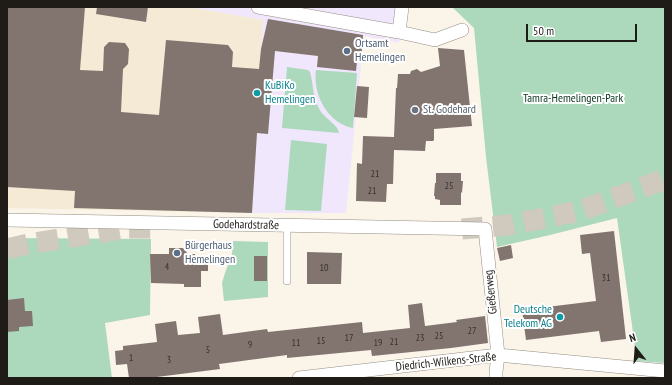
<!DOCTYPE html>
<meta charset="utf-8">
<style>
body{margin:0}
#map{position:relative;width:672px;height:385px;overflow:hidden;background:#fbf4e8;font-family:"PT Sans Narrow",sans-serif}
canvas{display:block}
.frame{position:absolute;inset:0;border:8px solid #1f1c18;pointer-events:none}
.north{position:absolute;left:616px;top:329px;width:40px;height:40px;-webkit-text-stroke:3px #fff;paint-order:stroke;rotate:343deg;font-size:11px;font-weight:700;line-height:16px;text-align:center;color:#1f1c18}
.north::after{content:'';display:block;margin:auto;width:14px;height:18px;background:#1f1c18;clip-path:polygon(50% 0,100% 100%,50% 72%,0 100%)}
.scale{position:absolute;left:526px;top:24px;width:111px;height:18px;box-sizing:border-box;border:2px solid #1f1c18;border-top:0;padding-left:5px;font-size:12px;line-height:14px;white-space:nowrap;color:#1f1c18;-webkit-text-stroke:3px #fff;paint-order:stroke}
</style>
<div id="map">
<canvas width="672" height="385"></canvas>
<div class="frame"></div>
<div class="north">N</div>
<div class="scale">50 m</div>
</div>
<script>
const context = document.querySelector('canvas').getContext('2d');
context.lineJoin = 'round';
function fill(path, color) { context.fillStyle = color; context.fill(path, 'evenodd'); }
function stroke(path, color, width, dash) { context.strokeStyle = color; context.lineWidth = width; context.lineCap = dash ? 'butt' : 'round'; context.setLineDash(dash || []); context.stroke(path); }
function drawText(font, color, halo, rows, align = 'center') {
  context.font = font + ' "PT Sans Narrow",sans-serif'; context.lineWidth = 4; context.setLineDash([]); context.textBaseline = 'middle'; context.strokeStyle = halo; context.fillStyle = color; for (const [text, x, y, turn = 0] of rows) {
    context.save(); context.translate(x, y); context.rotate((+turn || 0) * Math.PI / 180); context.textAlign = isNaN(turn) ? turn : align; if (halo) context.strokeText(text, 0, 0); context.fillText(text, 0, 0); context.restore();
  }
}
const commercial = new Path2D(`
 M189 7H405L399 43 364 36 346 213H252L263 20Z`);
const industrial = new Path2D(`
 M7 7H189L263 20 252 213 7 208Z`);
const green = new Path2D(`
 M452 7H665V363L637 361 617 218 550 235 497 247 486 157 474 28Z
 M287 67 308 70 310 72C314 86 312 98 321 112 326 119 338 125 339 133L282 128Z
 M316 70 357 73 353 128C350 127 347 127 344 125 324 116 313 91 316 70Z
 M291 140 327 144 321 211 285 210Z
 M7 238 151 239 150 315 105 323 112 378H7Z
 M233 241 268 242V297L224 301 222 283 225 273 232 254Z`);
const building = new Path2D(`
 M7 7H85L80 70 103 71 104 47 109 42 125 43 129 49 128 64 123 69 121 112 159 115 166 40 228 45 233 52 232 67 259 69 261 49 268 19 363 35 361 61H357L356 71 317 67 318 56 275 51 268 134 257 133 252 213 74 208 75 191 7 187Z
 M97 7H148L146 22 96 14Z
 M438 48 464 50 472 126 434 129V140L433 141H426L425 151 394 150 393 184H387L386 202 356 201 357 163 362 164 363 136 394 137 396 88H397L398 74H410L411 71 417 69 421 72 440 66Z
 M357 86 369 87 367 118 354 117Z
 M436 173H461V181H463L462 193 461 192V205H440V200L435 199V196H434L435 183H436Z
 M614 231 626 339 601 342 599 331 526 340 522 310 596 301 590 253 582 254 580 235Z
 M511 245 513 258 500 261 497 248Z
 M169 248H183L188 254H195V256H202L208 262V271H201V287H184V284L151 283 150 254H169Z
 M307 252 342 253 341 284H307Z
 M254 256H267V281H254Z
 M24 298 25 311H32L33 326 19 327V331L7 332V300Z
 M422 303 425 326 457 322 456 320 485 316 488 343 451 348 372 356 371 350 287 358V355L219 364 220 369 149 378H129L127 364 116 365 115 351 123 350V346L157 342 155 324 176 321 178 335 200 333 198 317 220 314 223 335 267 329 268 332 362 322 363 333 410 328 408 305Z`);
const primaryTunnel = new Path2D(`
 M462 229 509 225 580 211 665 179
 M7 249 28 244 128 228H152`);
const lane = new Path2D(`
 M287 281V226`);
const street = new Path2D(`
 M258 7 399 32
 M402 7 399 32 435 40 462 30
 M7 220 485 229 498 355 496 372V378
 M299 378 498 355 665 371`);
const markers = [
 [347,51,4,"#5c6f8a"],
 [257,93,4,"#0f9aa8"],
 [415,110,4,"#6b7280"],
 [177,253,4,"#5c6f8a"],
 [560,317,4,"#0f9aa8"]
];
const numberNames = [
 ["21",375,174],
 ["25",449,186],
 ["21",372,191],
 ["4",167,267],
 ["10",324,268],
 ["31",606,278],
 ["27",472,331],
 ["25",439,336],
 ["17",349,338],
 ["23",420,338],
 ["15",321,341],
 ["21",394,342],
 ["11",296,343],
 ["19",378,343],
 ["9",250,345],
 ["5",208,350],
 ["1",131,358],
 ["3",169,360]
];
const serviceNames = [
 ["Ortsamt",355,44],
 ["Hemelingen",355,58],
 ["Bürgerhaus",185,246],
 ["Hemelingen",185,260]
];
const cultureNames = [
 ["KuBiKo",265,86],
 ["Hemelingen",265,100],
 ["Deutsche",552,310,"right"],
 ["Telekom AG",552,324,"right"]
];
const parkNames = [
 ["Tamra-Hemelingen-Park",573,99]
];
const worshipNames = [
 ["St. Godehard",423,110]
];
const streetNames = [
 ["Godehardstraße",246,225,1],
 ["Gießerweg",491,292,-96],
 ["Diedrich-Wilkens-Straße",446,362,-6]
];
fill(commercial, '#f0e7fc');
fill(industrial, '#f5ead5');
fill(green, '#acd8bc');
fill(building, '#827570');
stroke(primaryTunnel, '#cfc9be', 21, [21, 10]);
stroke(lane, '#948e83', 8);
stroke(street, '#948e83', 14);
stroke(lane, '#fff', 7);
stroke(street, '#fff', 13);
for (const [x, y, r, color] of markers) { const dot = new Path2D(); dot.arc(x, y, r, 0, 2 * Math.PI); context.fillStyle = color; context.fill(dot); stroke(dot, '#fff', 1.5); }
drawText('10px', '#38322e', null, numberNames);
drawText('12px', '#4e5e75', '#fff', serviceNames, 'left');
drawText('12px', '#0d838f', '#fff', cultureNames, 'left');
drawText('12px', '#08341e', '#fff', parkNames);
drawText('12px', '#5b616d', '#fff', worshipNames, 'left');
drawText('12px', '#1f1c18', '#fff', streetNames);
</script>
